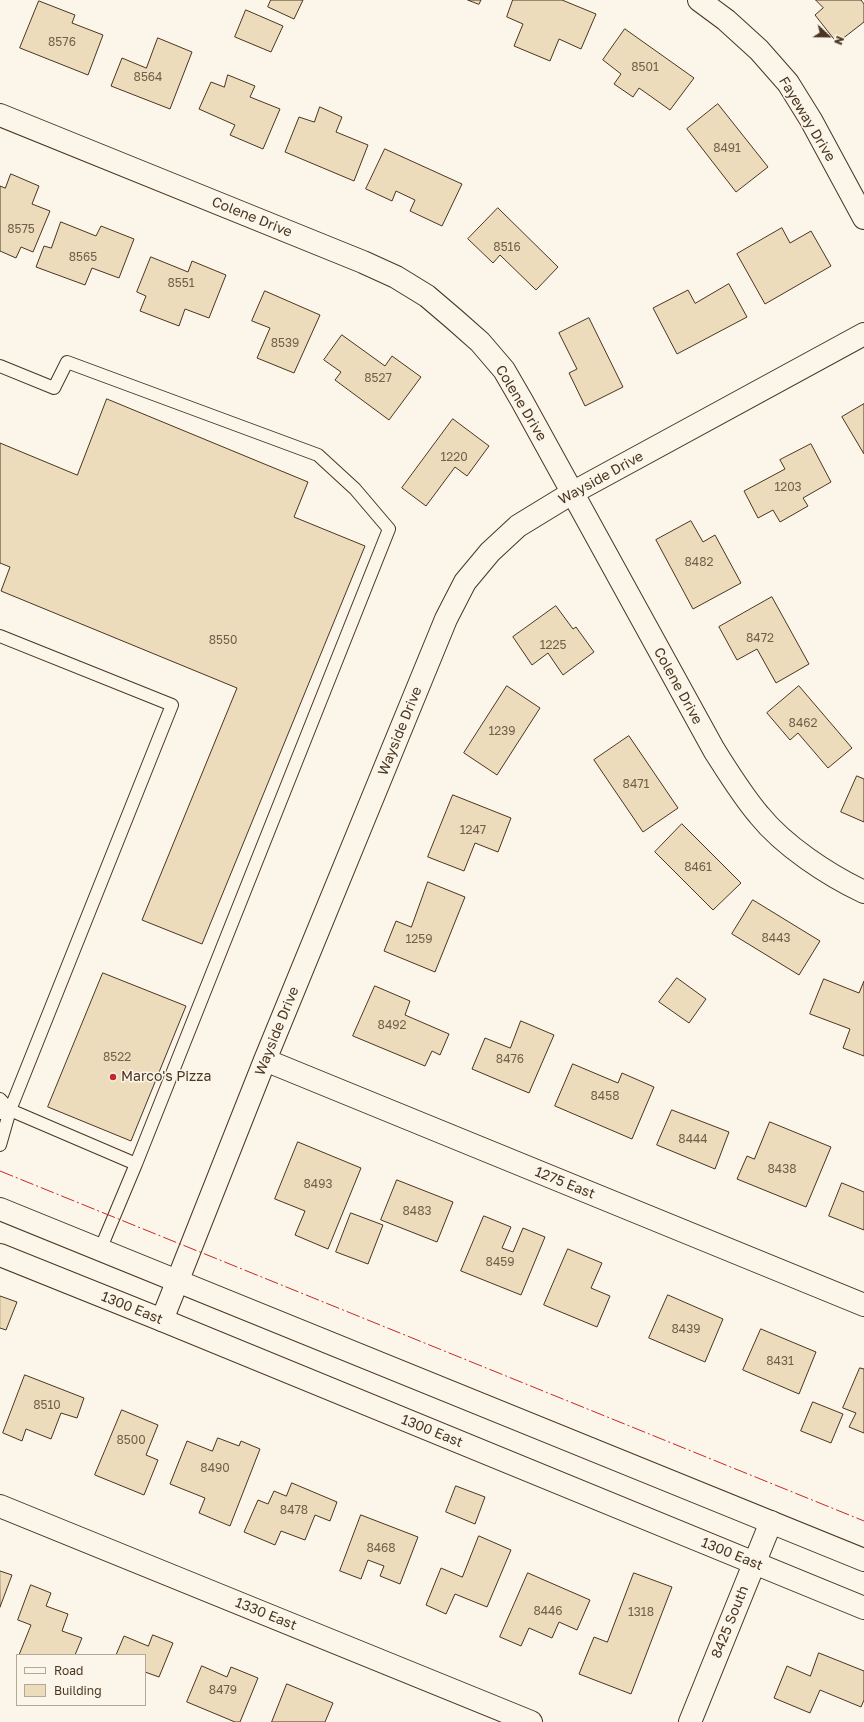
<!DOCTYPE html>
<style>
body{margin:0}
#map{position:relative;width:864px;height:1722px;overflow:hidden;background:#fbf6e9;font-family:"Golos Text",sans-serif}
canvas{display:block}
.legend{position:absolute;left:16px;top:1654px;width:130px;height:52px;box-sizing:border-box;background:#fbf6e9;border:1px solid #b4a999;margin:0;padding:5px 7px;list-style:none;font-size:12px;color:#4a3520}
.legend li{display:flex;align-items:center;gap:8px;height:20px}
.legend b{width:20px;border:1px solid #b4a999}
.north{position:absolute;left:808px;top:16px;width:40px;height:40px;-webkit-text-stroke:3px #fbf6e9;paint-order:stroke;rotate:112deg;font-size:11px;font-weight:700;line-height:16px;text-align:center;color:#4a3520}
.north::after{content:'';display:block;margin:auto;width:14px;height:18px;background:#4a3520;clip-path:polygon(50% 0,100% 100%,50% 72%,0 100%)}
</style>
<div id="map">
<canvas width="864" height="1722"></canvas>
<ul class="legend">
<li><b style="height:5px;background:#fbf6e9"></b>Road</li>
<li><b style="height:11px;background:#ecdcbc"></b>Building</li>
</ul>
<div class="north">N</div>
</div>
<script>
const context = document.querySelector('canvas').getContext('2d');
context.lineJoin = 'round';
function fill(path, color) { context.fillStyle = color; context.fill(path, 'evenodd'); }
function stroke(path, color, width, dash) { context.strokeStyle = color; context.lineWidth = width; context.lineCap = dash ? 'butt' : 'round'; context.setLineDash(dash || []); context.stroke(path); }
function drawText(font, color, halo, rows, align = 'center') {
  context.font = font + ' "Golos Text",sans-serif'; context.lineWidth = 3; context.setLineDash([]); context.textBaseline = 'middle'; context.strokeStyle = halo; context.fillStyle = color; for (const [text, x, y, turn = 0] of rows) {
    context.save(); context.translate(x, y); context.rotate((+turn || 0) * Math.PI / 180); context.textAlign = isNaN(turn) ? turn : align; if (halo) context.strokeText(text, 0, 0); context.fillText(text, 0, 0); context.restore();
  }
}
const building = new Path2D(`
 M271 0H303L294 19 268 7Z
 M468 0H481L479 4Z
 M513 0H562L596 14 581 49 559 39 550 61 514 46 523 24 507 17Z
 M816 0H861L864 4V22L837 43 815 15 823 8Z
 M39 1 75 15 72 23 103 35 88 75 20 48Z
 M246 10 283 26 271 52 235 37Z
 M625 29 694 78 670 110 639 88 633 97 614 84 621 74 603 60Z
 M158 38 192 52 170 109 111 86 122 58 146 68Z
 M228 75 255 86 250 97 280 109 263 149 230 135 235 125 199 109 211 82 224 87Z
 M718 104 768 167 736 192 687 129Z
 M320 107 342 117 336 132 368 145 354 181 285 152 299 117 314 122Z
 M385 149 462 184 442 226 410 211 415 200 396 191 392 201 366 189Z
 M11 174 39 186 32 204 50 211 33 252 21 247 16 258 0 251V186L5 188Z
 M498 208 558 267 536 290 500 255 493 263 468 239Z
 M61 222 96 236 101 226 134 239 119 278 92 268 85 285 36 267 44 246 51 248Z
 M782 228 790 243 811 231 831 266 765 304 737 254Z
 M151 257 188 272 192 261 226 275 209 318 185 309 179 326 140 311 146 296 137 292Z
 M729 284 747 317 677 354 653 308 688 290 695 303Z
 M265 291 320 315 294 373 257 358 270 328 252 321Z
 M589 318 623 387 585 406 569 373 577 369 559 333Z
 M342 335 385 366 392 356 421 377 389 420 335 380 341 372 324 360Z
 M107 399 308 482 294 517 365 546 202 944 142 920 237 688 1 591 10 567 0 563V443L77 475Z
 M864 404V454L842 417Z
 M453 419 489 446 467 476 455 467 426 506 402 488Z
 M811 444 831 482 803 498 808 506 780 522 773 510 758 518 744 491 785 469 780 460Z
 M691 521 703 542 715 535 741 583 693 609 656 540Z
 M772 597 809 664 776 683 757 649 737 660 719 627Z
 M556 606 573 629 576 627 594 652 563 675 548 653 532 665 513 637Z
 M507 686 540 708 497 775 464 753Z
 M799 686 852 748 828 768 798 733 790 740 767 713Z
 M629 736 678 808 643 832 594 760Z
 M857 776 864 779V822L841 812Z
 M453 795 511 818 498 852 475 843 464 871 428 857Z
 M682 824 741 883 713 910 655 852Z
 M428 882 465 897 435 972 384 951 396 921 411 927Z
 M753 900 820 941 799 975 732 934Z
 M103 973 186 1006 131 1141 48 1107Z
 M677 978 706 999 689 1023 659 1002Z
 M824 979 859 993 864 981V1056L843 1048 850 1029 810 1014Z
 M375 986 410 1001 405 1015 449 1034 440 1055 432 1051 425 1066 353 1036Z
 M521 1021 554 1035 529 1093 472 1069 485 1038 510 1048Z
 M573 1064 618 1083 622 1073 654 1087 632 1139 555 1106Z
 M672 1110 729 1132 715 1169 657 1145Z
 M770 1122 831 1147 806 1207 737 1179 747 1156 754 1159Z
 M298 1142 361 1168 328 1249 295 1235 305 1211 275 1199Z
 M397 1180 453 1202 437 1242 381 1220Z
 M842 1183 864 1192V1230L829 1216Z
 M351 1213 383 1225 368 1264 336 1252Z
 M484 1216 511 1227 502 1248 513 1252 523 1228 545 1237 521 1295 461 1271Z
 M568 1249 602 1263 591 1288 610 1296 597 1327 544 1305Z
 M668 1295 723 1319 705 1362 649 1338Z
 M0 1296 17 1302 6 1330 0 1328Z
 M761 1329 816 1352 799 1394 743 1370Z
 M860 1368 864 1369V1433L849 1427 856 1413 843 1408Z
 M25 1375 84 1398 77 1418 61 1413 51 1439 26 1429 22 1441 3 1433Z
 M813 1402 843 1414 831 1443 801 1431Z
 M122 1410 158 1425 146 1455 158 1460 144 1495 95 1475Z
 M218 1438 239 1446 241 1441 260 1449 230 1526 199 1513 205 1498 170 1484 187 1441 212 1451Z
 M292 1483 337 1502 330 1521 315 1515 305 1540 281 1531 275 1545 244 1532 258 1500 268 1504 274 1491 286 1496Z
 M456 1486 485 1497 475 1524 446 1512Z
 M361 1515 418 1537 400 1584 380 1576 384 1566 368 1560 361 1579 340 1571Z
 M479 1536 511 1550 487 1607 455 1594 446 1614 426 1605 441 1568 462 1577Z
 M0 1571 12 1575 0 1607Z
 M528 1573 590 1600 577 1630 559 1622 552 1638 529 1628 521 1646 500 1637Z
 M634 1573 672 1587 631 1694 579 1674 594 1637 607 1642Z
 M31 1585 51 1593 46 1606 68 1614 62 1631 82 1638 75 1655H19L31 1625 18 1620Z
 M153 1635 173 1643 159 1677 145 1672V1673V1655H116L124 1636 148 1646Z
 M819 1653 864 1671V1700L861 1707 820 1690 810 1713 774 1698 787 1666 810 1676Z
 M202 1666 227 1677 231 1667 258 1678 240 1722H235L187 1702Z
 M287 1684 333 1703 325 1722H272Z`);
const service = new Path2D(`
 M0 366 54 388 67 362 318 455 355 489 389 529 136 1164
 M0 636 172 705 10 1110
 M0 1099 10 1110 136 1164 100 1250
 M0 1113 10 1110 0 1145`);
const minor = new Path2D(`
 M699 0 726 20 759 50 788 83 811 120 864 218
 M0 115 363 262 396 277 427 296 454 319 480 342 504 370 522 401 714 750C728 772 742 795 759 815 784 846 828 875 864 892
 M265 1060 864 1305
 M162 1320 265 1060 446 619 465 582 490 552 518 526 572 493 864 334
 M0 1506 531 1722
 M690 1722 771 1522`);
const primary = new Path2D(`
 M0 1209 864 1560
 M0 1255 162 1320 864 1608`);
const power = new Path2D(`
 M0 1171 864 1521`);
const markers = [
 [113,1077,4,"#c62828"]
];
const numberNames = [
 ["8576",62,42],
 ["8501",645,67],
 ["8564",148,77],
 ["8491",727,148],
 ["8575",21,229],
 ["8516",507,247],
 ["8565",83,257],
 ["8551",181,283],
 ["8539",285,343],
 ["8527",378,378],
 ["1220",454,457],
 ["1203",788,487],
 ["8482",699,562],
 ["8472",760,638],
 ["8550",223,640],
 ["1225",553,645],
 ["8462",803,723],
 ["1239",502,731],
 ["8471",636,784],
 ["1247",473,830],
 ["8461",698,867],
 ["8443",776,938],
 ["1259",419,939],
 ["8492",392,1025],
 ["8522",117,1057],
 ["8476",510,1059],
 ["8458",605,1096],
 ["8444",693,1139],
 ["8438",782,1169],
 ["8493",318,1184],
 ["8483",417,1211],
 ["8459",500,1262],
 ["8439",686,1329],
 ["8431",780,1361],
 ["8510",47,1405],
 ["8500",131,1440],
 ["8490",215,1468],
 ["8478",294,1510],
 ["8468",381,1548],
 ["8446",548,1611],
 ["1318",641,1612],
 ["8479",223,1690]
];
const streetNames = [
 ["Fayeway Drive",807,119,59],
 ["Colene Drive",252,217,22],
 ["Colene Drive",521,403,59],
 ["Wayside Drive",601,478,-29],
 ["Colene Drive",678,686,61],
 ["Wayside Drive",400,731,-68],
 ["Wayside Drive",277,1031,-68],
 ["1275 East",565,1183,22],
 ["1300 East",132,1308,22],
 ["1300 East",432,1431,22],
 ["1300 East",732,1554,22],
 ["1330 East",266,1614,22],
 ["8425 South",730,1622,-68]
];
const poiNames = [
 ["Marco's Pizza",121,1077]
];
fill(building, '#ecdcbc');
stroke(building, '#4a3520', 1);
stroke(service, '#4a3520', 14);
stroke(minor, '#4a3520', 24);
stroke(primary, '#4a3520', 24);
stroke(service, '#fbf6e9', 12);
stroke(minor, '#fbf6e9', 22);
stroke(primary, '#fbf6e9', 22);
stroke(power, '#c62828', 1, [14, 3, 2, 3]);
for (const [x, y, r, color] of markers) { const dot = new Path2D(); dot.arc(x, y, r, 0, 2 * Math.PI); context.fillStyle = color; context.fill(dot); stroke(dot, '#fbf6e9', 1.5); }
drawText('12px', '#725f47', null, numberNames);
drawText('14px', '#4a3520', '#fbf6e9', streetNames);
drawText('14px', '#4a3520', '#fbf6e9', poiNames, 'left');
</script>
